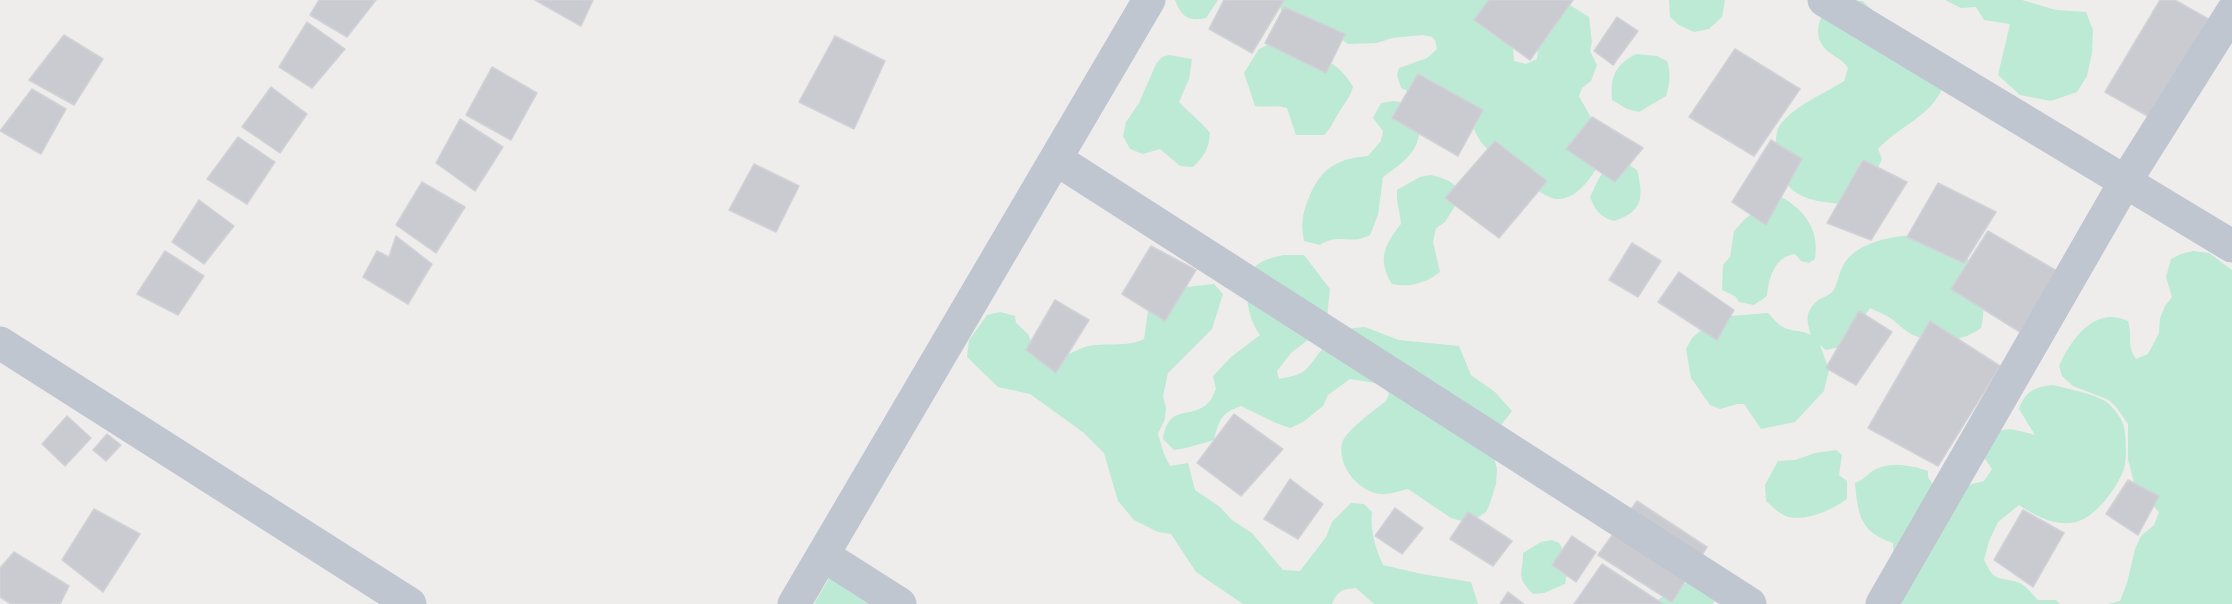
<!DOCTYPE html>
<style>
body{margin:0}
canvas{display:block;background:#efecec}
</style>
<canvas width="2232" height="604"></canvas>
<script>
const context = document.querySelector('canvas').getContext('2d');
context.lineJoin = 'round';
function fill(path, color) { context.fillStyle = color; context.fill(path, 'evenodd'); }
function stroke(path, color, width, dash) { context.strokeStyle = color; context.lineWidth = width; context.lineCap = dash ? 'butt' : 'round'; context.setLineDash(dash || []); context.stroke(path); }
const green = new Path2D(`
 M1175 0H1218L1206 18C1188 22 1181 16 1175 0Z
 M1278 0H1494L1513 47 1514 61 1526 64 1537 59 1538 47 1570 5 1589 17 1592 42 1590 51 1597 65 1591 81 1582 88 1579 96C1582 103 1587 109 1590 116 1597 132 1595 153 1596 169 1588 182 1575 199 1558 199 1540 199 1489 154 1479 139 1475 132 1472 125 1469 118L1401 88 1397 75 1399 68 1427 58 1437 49 1435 40 1432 37 1423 35 1392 38 1377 43 1348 44 1334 34 1283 17Z
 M1669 0H1725L1722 17 1709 29 1694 32 1679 25 1670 17Z
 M1834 0 1863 1 1944 84C1933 116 1900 125 1878 149L1882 159 1875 174 1845 204C1823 203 1791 200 1782 175 1780 169 1779 163 1778 157 1776 147 1774 134 1780 125 1795 105 1824 94 1844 81L1848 68C1843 60 1838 59 1830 53 1810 38 1818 15 1834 0Z
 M1945 0H2022L2056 10 2086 12 2093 30 2092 53 2087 76 2077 92 2051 101 2020 95 1998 75 2010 24 1984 20 1976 7 1961 8Z
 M1271 43C1303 50 1337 56 1353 87 1348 101 1345 102 1338 114 1333 122 1331 128 1324 135H1296L1287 108C1276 104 1267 108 1255 106L1244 73 1259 49Z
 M1636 54 1657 56 1667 61C1671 73 1670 83 1666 96L1639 112 1627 109 1612 100C1610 77 1615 65 1636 54Z
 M1169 55 1192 59 1189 79 1179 102C1189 113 1201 121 1210 133 1209 148 1204 157 1193 167L1180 166 1160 149 1143 154 1130 149 1123 136 1126 122 1139 103 1156 64 1162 57Z
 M1394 101 1408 103C1411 110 1417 118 1418 125 1424 149 1400 165 1383 177L1378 215 1370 235C1349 246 1339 232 1320 245L1304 241C1301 225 1302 214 1308 200 1320 169 1335 159 1368 156L1381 141 1383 131 1373 118 1381 103Z
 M1626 163 1637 170C1644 197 1643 212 1614 221 1600 217 1595 210 1590 197 1601 176 1600 166 1626 163Z
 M1431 175C1446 179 1454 181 1462 195L1445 222 1436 228 1433 242 1440 272C1426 283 1409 288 1392 284 1377 259 1384 246 1401 224 1400 212 1396 202 1397 190L1420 177Z
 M1776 194C1803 208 1820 228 1815 259L1809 263 1801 261 1795 254C1774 257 1769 278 1767 296L1754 305 1739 302 1735 296 1722 290 1723 265 1730 257 1734 231 1745 219Z
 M1916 235 1963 249C1975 274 1989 300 1981 328 1963 342 1934 345 1913 335 1904 331 1896 321 1887 316 1882 313 1875 311 1870 308L1844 346 1826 350 1820 345 1829 370 1824 391 1795 422 1761 429 1744 404H1737L1720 409 1710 405 1691 378 1686 349 1692 338 1700 331 1730 316 1768 313C1773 318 1777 324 1783 327 1791 332 1800 329 1811 335 1807 321 1804 313 1817 301 1822 297 1829 296 1833 291 1838 283 1839 272 1844 264 1857 242 1892 236 1916 235Z
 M2193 251 2209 253 2232 270V604H2107L2120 601 2127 583 2135 549 2141 536 2154 525 2159 512 2135 487 2128 459V424L2117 408 2109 400 2073 386 2062 376 2059 366C2071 339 2095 305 2128 321 2133 337 2126 344 2136 359L2148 354 2159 333 2160 318 2165 306 2172 297 2166 277 2171 259 2181 254Z
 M1284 255H1304L1330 289 1327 317 1314 335 1291 353 1277 371 1279 379C1305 374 1304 373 1319 353 1326 344 1336 337 1344 329L1365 327 1399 340 1459 346 1471 375 1495 392 1512 411 1498 429 1491 447 1497 469 1496 484 1489 506 1486 512 1469 523 1451 518 1408 489C1399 491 1389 495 1380 494 1358 491 1337 466 1342 443 1346 430 1375 410 1386 401L1389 394 1382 384 1350 379 1328 395 1323 406 1303 422 1290 428 1276 423 1241 406C1221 413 1219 420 1214 440L1186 448 1174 450 1163 439C1169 402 1191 421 1209 402 1212 399 1214 393 1216 389L1213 376 1231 357 1260 335C1248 319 1241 286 1254 268 1260 260 1274 257 1284 255Z
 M1214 284 1223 294 1212 329 1168 373 1163 396 1166 408 1165 419 1158 434 1164 454 1170 466 1188 463 1195 490 1220 507 1232 520 1252 533 1283 570 1300 571 1326 537 1332 522 1351 503 1364 504 1372 512C1370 531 1375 547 1383 565L1422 574 1471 582 1478 604H1374L1356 588C1343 589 1337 591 1332 604H1243L1196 572 1171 534 1158 532 1134 520 1118 501 1104 453 1084 433 1030 394 998 387 967 357 969 340 987 315 1000 312 1015 316 1016 323 1028 334 1033 346 1057 360C1067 355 1078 349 1088 346 1107 342 1126 348 1144 339L1148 311H1164L1186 287Z
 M2053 385C2068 389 2098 394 2109 404 2115 410 2123 420 2124 427 2126 438 2127 459 2124 469 2117 488 2096 517 2076 522 2055 527 2036 516 2019 505L1998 522 1989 541 1984 560C1995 582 1996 576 2017 582 2025 584 2032 594 2038 600H2056L2060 604H1891L1894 565 1893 543C1860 532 1858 515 1855 483 1862 480 1865 477 1871 472 1887 461 1911 465 1928 471V477L1943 500 1972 484 1984 481 1992 469 1985 459 1982 448C2002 423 2007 428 2035 435L2019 409C2025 391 2035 387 2053 385Z
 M1836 450 1842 455 1839 475 1847 481V499C1832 510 1807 521 1789 517 1780 515 1772 506 1766 501L1765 485 1778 461 1795 460 1815 453Z
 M1552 540 1559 543 1570 560 1565 584 1544 593 1533 594C1515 575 1523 576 1523 553L1541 542Z
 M830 577 873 604H814Z
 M1689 582 1716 600 1713 604H1655C1663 593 1677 587 1689 582Z`);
const building = new Path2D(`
 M319 0H376L347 37 310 15Z
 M535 0H593L581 26Z
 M1224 0H1284L1252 53 1209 29Z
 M1489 0H1573L1530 60 1474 20Z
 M2160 0H2175L2219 25 2158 122 2105 92Z
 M1284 7 1345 34 1326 73 1265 43Z
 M1617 17 1638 31 1613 65 1594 51Z
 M307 22 345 49 312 88 279 67Z
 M64 35 103 59 74 105 29 80Z
 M835 36 885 61 854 129 799 102Z
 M1735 49 1800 89 1754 156 1689 117Z
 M492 67 537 93 511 140 466 115Z
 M1418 74 1483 110 1458 156 1392 118Z
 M271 87 307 114 280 153 242 127Z
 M32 89 66 109 41 154 0 131Z
 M1592 117 1643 148 1615 182 1566 149Z
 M460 119 503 147 475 191 436 163Z
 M238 137 275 162 247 204 207 179Z
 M1771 140 1802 159 1766 225 1732 202Z
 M1495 141 1547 181 1499 238 1445 198Z
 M1863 160 1907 182 1871 240 1827 223Z
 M754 164 799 186 776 232 729 210Z
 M422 182 465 207 436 253 396 225Z
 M1938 183 1996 212 1964 263 1907 237Z
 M199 200 234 226 204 264 172 242Z
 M1988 231 2057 271 2020 332 1951 289Z
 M396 236 432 264 408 304 363 277 377 251 389 257Z
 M1632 243 1661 261 1638 297 1609 280Z
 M1151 246 1196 270 1165 321 1122 294Z
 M165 251 204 276 178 315 137 294Z
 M1679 272 1734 310 1717 340 1658 302Z
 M1055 300 1089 320 1056 373 1026 350Z
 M1859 311 1892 332 1856 385 1826 368Z
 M1930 321 2000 366 1938 466 1868 428Z
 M1234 414 1283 449 1241 496 1197 463Z
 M67 416 91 438 65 466 42 444Z
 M107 434 121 445 106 461 93 450Z
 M1290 479 1323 504 1298 539 1264 519Z
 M2128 480 2159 496 2138 535 2106 514Z
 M1637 501 1707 547 1672 602 1598 555Z
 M1395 508 1423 528 1402 554 1375 536Z
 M94 509 140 534 103 592 62 560Z
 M2023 510 2064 533 2033 587 1994 560Z
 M1468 512 1512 541 1493 566 1450 539Z
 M1572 536 1596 552 1576 582 1552 565Z
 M14 552 69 586 60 604H11L0 597V568Z
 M1602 564 1663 604H1574Z
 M1508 592 1524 604H1500Z`);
const minor = new Path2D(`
 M1824 0 2232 246
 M1056 159 1750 604
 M0 343 410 604
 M823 555 900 604
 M794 604 1149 0
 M1882 604 2125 182 2232 12`);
fill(green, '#bdead4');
fill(building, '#cacbd1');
stroke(building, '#d0d2d7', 1.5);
stroke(minor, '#c0c6d0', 33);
</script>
